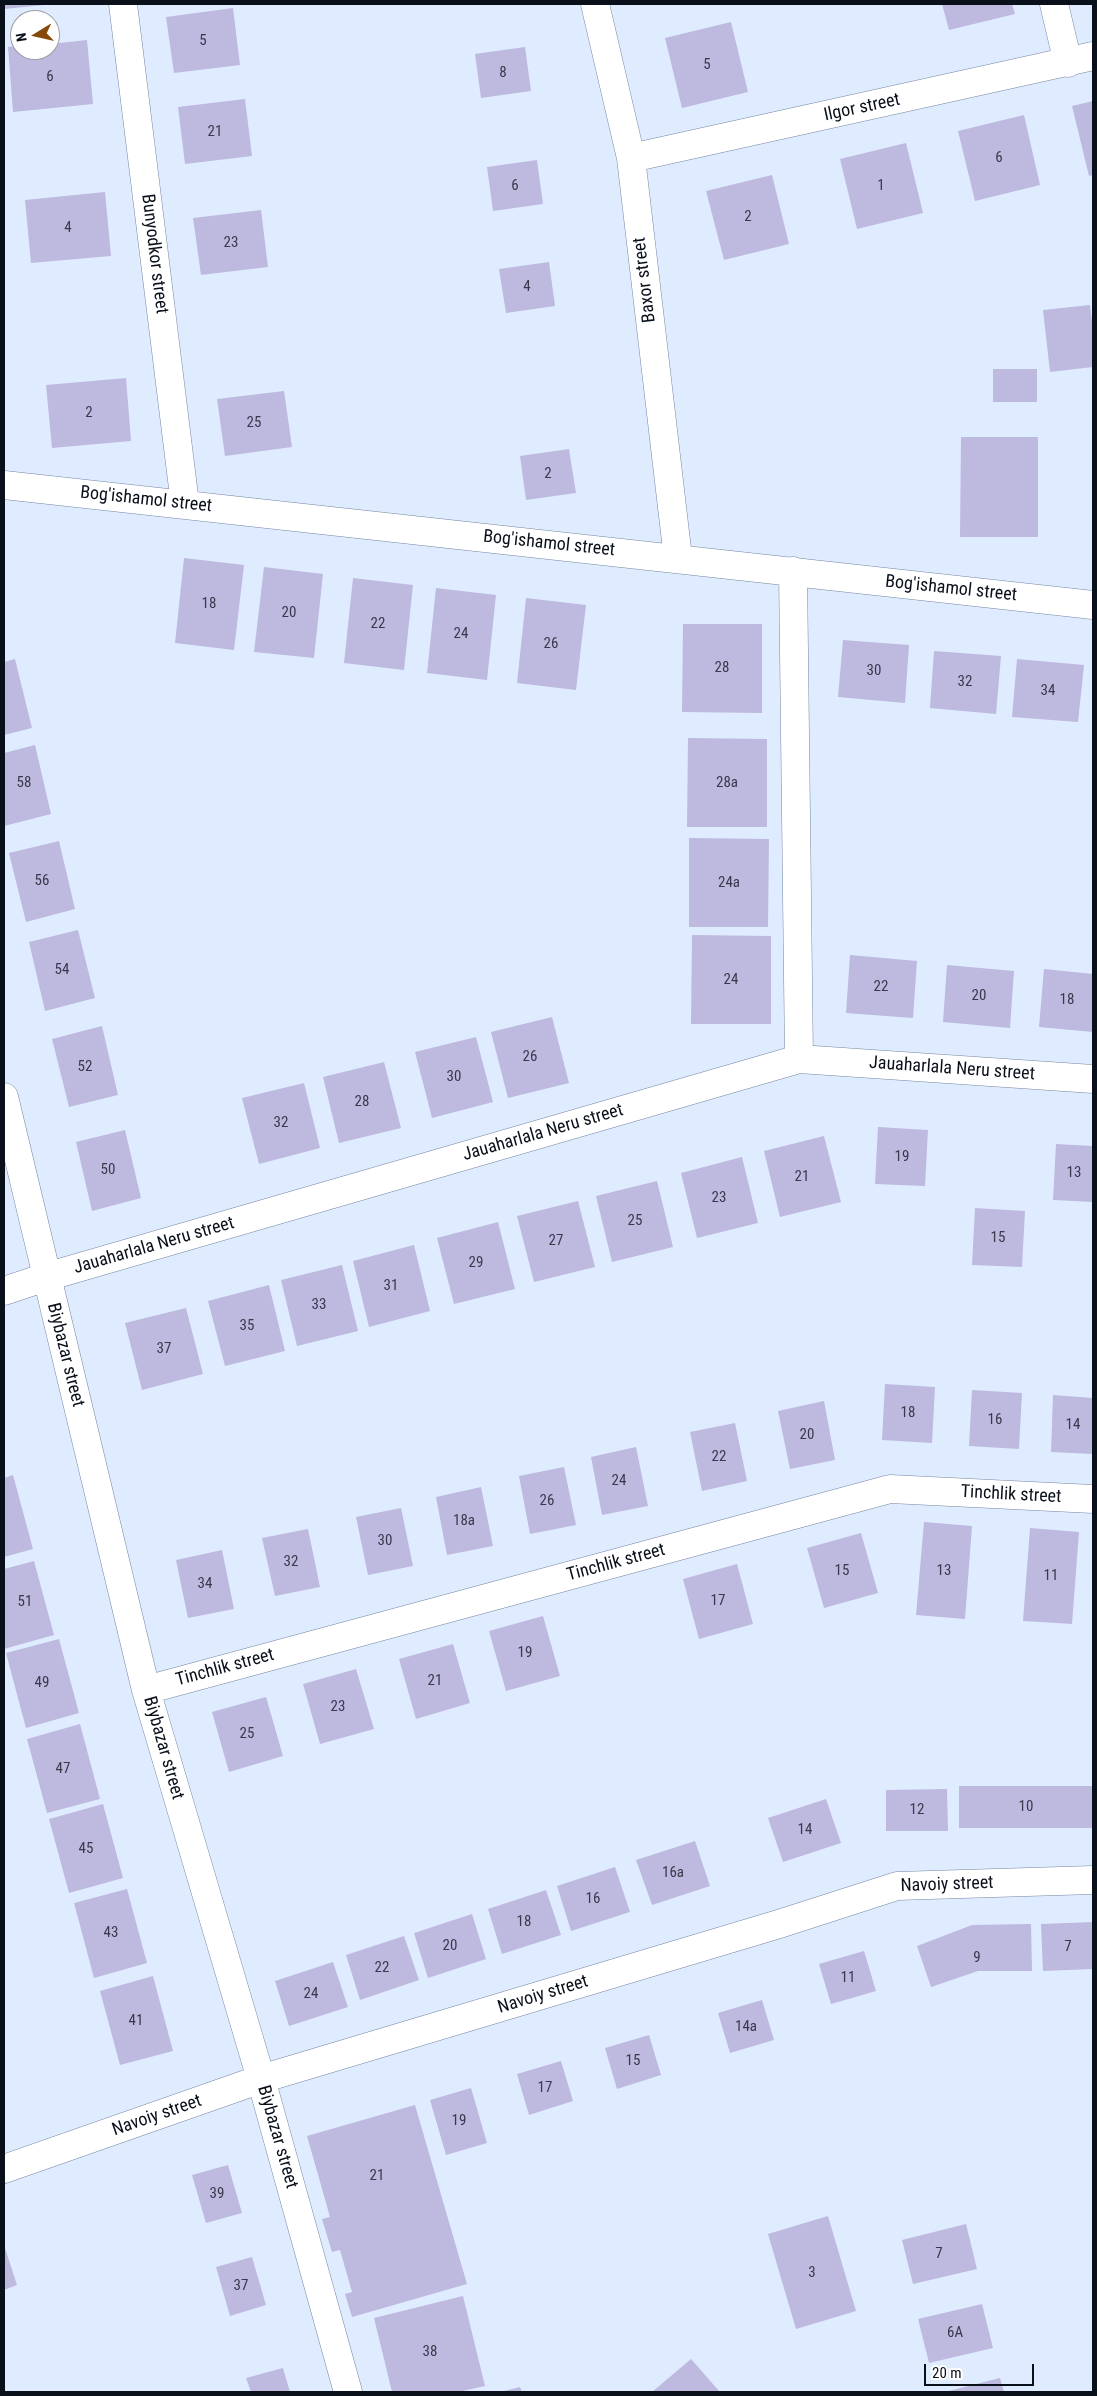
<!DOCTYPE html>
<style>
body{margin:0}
#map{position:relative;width:1097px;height:2396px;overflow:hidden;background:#dfecff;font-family:"Roboto Condensed",sans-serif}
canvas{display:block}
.frame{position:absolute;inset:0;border:5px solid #09101a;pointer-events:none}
.north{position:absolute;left:10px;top:10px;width:50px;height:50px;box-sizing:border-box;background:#fff;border:1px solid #9d9fa3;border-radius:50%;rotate:261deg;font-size:14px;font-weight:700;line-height:20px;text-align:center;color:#09101a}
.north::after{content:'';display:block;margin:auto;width:18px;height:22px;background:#864909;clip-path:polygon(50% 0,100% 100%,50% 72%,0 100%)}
.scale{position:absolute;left:924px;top:2364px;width:110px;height:22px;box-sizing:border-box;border:2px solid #09101a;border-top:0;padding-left:6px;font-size:15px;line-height:18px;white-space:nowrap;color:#09101a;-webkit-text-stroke:4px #fff;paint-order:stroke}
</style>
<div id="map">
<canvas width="1097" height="2396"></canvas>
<div class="frame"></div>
<div class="north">N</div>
<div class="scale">20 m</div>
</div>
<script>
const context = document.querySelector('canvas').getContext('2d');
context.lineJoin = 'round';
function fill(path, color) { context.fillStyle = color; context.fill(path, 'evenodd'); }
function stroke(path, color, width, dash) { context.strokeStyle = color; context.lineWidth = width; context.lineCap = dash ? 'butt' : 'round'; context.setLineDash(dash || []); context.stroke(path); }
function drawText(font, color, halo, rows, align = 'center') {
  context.font = font + ' "Roboto Condensed",sans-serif'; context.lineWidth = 4.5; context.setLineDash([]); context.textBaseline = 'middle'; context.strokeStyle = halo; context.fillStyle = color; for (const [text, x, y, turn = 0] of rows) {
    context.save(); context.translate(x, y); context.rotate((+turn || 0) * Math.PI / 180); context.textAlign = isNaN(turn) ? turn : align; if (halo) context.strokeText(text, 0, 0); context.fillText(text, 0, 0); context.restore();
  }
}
const building = new Path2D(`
 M4 4H44V5L4 9Z
 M942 4H1012L1015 14 949 30Z
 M233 8 240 65 174 73 166 17Z
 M731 22 748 92 682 108 665 38Z
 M87 40 93 104 13 112 8 47 20 46V50H50V44Z
 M525 47 531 91 481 98 475 54Z
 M245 99 252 156 185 164 178 107Z
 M1093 101V175L1089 176 1072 106Z
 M1024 115 1040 185 975 201 958 131Z
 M906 143 923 213 857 229 840 159Z
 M537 160 543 204 493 211 487 167Z
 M772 175 789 244 724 260 706 191Z
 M105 192 111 256 31 263 25 200Z
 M261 210 268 267 201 275 193 218Z
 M549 262 555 306 506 313 499 269Z
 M1090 305 1093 329V367L1050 372 1043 310Z
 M993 369H1037V402H993Z
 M126 378 131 441 52 448 46 385Z
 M284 391 292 447 225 456 217 399Z
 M961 437H1038V537H960Z
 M569 449 576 493 526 500 520 456Z
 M184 558 244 565 234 650 175 643Z
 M264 567 323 574 314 658 254 652Z
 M353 578 413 585 404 670 344 663Z
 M436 588 496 595 487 680 427 673Z
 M526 598 586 605 576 690 517 683Z
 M683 624H762V713L682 712Z
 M843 640 909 645 905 703 838 697Z
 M934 651 1001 656 996 714 930 708Z
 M15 659 32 728 4 735V662Z
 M1017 659 1084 665 1078 722 1012 717Z
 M688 738 767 739V827H687Z
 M35 745 51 814 4 826V753Z
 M689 838 769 839 768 927H689Z
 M59 841 75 909 26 922 9 853Z
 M78 930 95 998 45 1011 29 942Z
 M692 935 771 936V1024H691Z
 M850 955 917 961 913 1018 846 1013Z
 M947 965 1014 971 1010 1028 943 1022Z
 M1044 969 1093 974V1032L1039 1027Z
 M552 1017 569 1083 508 1098 491 1032Z
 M102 1026 118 1095 69 1107 52 1039Z
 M476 1037 493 1102 432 1118 415 1052Z
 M384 1062 401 1128 339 1143 323 1077Z
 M304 1083 320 1148 259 1164 242 1098Z
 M878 1127 928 1130 925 1186 875 1184Z
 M125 1130 141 1198 92 1211 76 1142Z
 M824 1136 841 1202 780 1217 764 1151Z
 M1056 1144 1093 1146V1202L1053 1200Z
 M742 1157 758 1223 697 1238 681 1173Z
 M657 1181 673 1247 612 1262 596 1196Z
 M578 1201 595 1267 534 1282 517 1216Z
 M975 1208 1025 1211 1022 1267 972 1265Z
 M498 1222 515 1289 454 1304 437 1238Z
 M414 1245 430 1311 369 1327 353 1261Z
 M342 1265 358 1331 297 1346 281 1280Z
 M269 1285 285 1351 225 1366 208 1301Z
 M186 1308 203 1374 142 1390 125 1323Z
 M885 1384 935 1387 932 1443 882 1440Z
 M972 1390 1022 1393 1019 1449 969 1446Z
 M1053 1395 1093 1398V1454L1051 1452Z
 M824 1401 835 1460 790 1469 778 1411Z
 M735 1423 747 1481 702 1491 690 1432Z
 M636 1447 648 1506 602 1515 591 1457Z
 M564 1467 576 1525 530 1534 519 1476Z
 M13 1475 33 1549 4 1557V1478Z
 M481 1487 493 1546 447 1555 436 1497Z
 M401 1508 413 1566 368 1575 356 1517Z
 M924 1522 972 1526 965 1619 916 1615Z
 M1030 1528 1079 1532 1072 1624 1023 1621Z
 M308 1529 320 1587 275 1596 262 1538Z
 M861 1533 878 1593 824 1608 807 1548Z
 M222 1550 234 1609 188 1618 176 1560Z
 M34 1561 54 1635 4 1649V1569Z
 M737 1564 753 1624 699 1639 683 1579Z
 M543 1616 560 1676 506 1691 489 1631Z
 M59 1639 79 1713 26 1728 6 1653Z
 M453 1644 470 1703 416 1719 399 1659Z
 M356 1669 374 1729 320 1744 303 1684Z
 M266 1697 283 1756 229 1772 212 1712Z
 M80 1724 100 1799 47 1813 27 1739Z
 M959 1786H1093V1828H959Z
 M947 1789 948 1831H886V1790Z
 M826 1799 841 1843 783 1862 768 1818Z
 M103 1804 123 1878 69 1893 49 1819Z
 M695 1841 710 1886 652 1905 636 1860Z
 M615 1867 630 1912 571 1931 557 1886Z
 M127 1889 147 1963 94 1978 74 1903Z
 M546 1890 561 1935 502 1954 488 1909Z
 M472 1914 486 1959 428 1978 414 1933Z
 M1093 1922V1969L1043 1971 1041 1924Z
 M1031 1924 1032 1971H978L931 1987 917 1946 972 1925Z
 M404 1936 419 1980 360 2000 346 1955Z
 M864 1951 876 1991 831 2004 819 1964Z
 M333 1962 348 2007 289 2026 275 1981Z
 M153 1976 173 2051 120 2065 100 1991Z
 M762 2000 774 2040 730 2053 718 2013Z
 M649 2035 661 2075 617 2089 605 2048Z
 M561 2061 573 2101 529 2115 517 2074Z
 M471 2088 487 2143 446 2155 430 2100Z
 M415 2105 467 2284 352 2317 345 2294 352 2292 340 2250 332 2252 322 2219 330 2217 307 2136Z
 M228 2165 242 2213 206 2223 192 2175Z
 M828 2216 856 2311 796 2329 768 2234Z
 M966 2224 977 2269 913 2284 902 2240Z
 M4 2245 17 2285 4 2290Z
 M252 2257 266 2305 230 2316 216 2267Z
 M463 2296 485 2386 458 2392H392L374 2318Z
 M982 2304 993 2348 929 2363 918 2319Z
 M691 2359 720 2392H652Z
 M283 2368 290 2392H251L246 2378Z
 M1000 2378 1004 2392H945Z
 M520 2387 522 2392H500Z`);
const minor = new Path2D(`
 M123 4 185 504
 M595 4 631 158 678 558
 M1054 4 1068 63
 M631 158 1093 56
 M4 485 1093 605
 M793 571 799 1059
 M4 1097 146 1690 261 2079 348 2392
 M4 1291 46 1277 799 1059 1093 1079
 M146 1690 890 1489 1093 1499
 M4 2169 261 2079 779 1924 897 1886 1093 1880`);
const numberNames = [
 ["5",203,41],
 ["5",707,65],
 ["8",503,73],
 ["6",50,77],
 ["21",215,132],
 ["6",999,158],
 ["6",515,186],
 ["1",881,186],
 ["2",748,217],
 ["4",68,228],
 ["23",231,243],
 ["4",527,287],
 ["2",89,413],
 ["25",254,423],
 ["2",548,474],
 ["18",209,604],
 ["20",289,613],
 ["22",378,624],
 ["24",461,634],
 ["26",551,644],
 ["28",722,668],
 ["30",874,671],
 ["32",965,682],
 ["34",1048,691],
 ["58",24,783],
 ["28a",727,783],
 ["56",42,881],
 ["24a",729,883],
 ["54",62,970],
 ["24",731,980],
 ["22",881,987],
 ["20",979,996],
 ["18",1067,1000],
 ["26",530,1057],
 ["52",85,1067],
 ["30",454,1077],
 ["28",362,1102],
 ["32",281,1123],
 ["19",902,1157],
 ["50",108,1170],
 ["13",1074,1173],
 ["21",802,1177],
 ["23",719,1198],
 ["25",635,1221],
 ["15",998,1238],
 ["27",556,1241],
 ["29",476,1263],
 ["31",391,1286],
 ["33",319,1305],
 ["35",247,1326],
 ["37",164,1349],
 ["18",908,1413],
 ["16",995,1420],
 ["14",1073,1425],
 ["20",807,1435],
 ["22",719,1457],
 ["24",619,1481],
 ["26",547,1501],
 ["18a",464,1521],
 ["30",385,1541],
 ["32",291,1562],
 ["15",842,1571],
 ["13",944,1571],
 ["11",1051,1576],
 ["34",205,1584],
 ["17",718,1601],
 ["51",25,1602],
 ["19",525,1653],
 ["21",435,1681],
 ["49",42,1683],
 ["23",338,1707],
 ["25",247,1734],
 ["47",63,1769],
 ["10",1026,1807],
 ["12",917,1810],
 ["14",805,1830],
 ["45",86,1849],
 ["16a",673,1873],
 ["16",593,1899],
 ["18",524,1922],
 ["43",111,1933],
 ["20",450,1946],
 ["7",1068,1947],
 ["9",977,1958],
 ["22",382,1968],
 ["11",848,1978],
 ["24",311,1994],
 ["41",136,2021],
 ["14a",746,2027],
 ["15",633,2061],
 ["17",545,2088],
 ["19",459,2121],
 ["21",377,2176],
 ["39",217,2194],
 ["7",939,2254],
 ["3",812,2273],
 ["37",241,2286],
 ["6A",955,2333],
 ["38",430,2352]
];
const streetNames = [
 ["Ilgor street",862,108,-12],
 ["Bunyodkor street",154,254,83],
 ["Baxor street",645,280,-97],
 ["Bog'ishamol street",146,500,6],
 ["Bog'ishamol street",549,544,6],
 ["Bog'ishamol street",951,589,6],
 ["Jauaharlala Neru street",952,1069,4],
 ["Jauaharlala Neru street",543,1133,-16],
 ["Jauaharlala Neru street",154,1246,-16],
 ["Biybazar street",65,1355,76],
 ["Tinchlik street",1011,1495,3],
 ["Tinchlik street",616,1563,-15],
 ["Tinchlik street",225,1668,-15],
 ["Biybazar street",163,1748,74],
 ["Navoiy street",947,1885,-2],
 ["Navoiy street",543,1995,-17],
 ["Navoiy street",157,2116,-19],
 ["Biybazar street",277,2137,74]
];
fill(building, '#beb9df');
stroke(minor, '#7486a2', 29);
stroke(minor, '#fff', 28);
drawText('15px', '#363a4b', null, numberNames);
drawText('18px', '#09101a', '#fff', streetNames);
</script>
